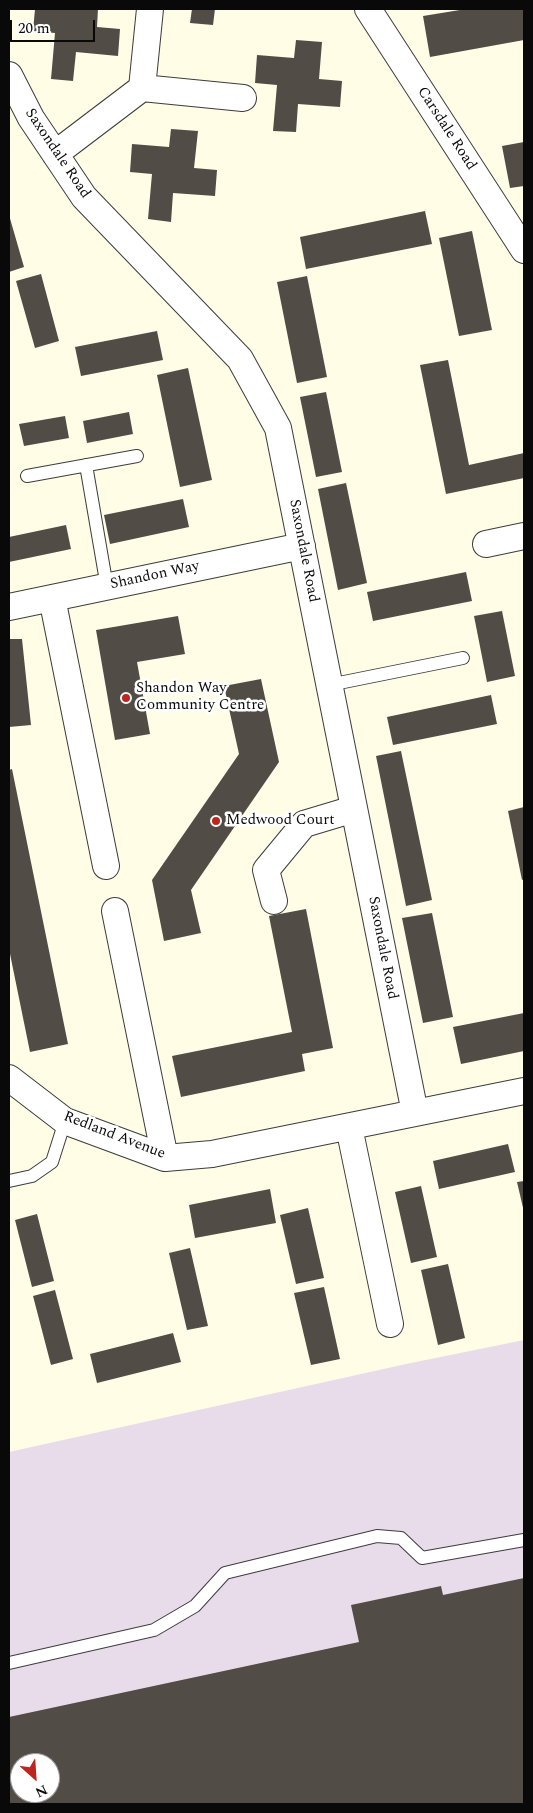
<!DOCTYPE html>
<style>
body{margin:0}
#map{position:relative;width:533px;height:1813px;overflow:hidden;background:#fffde6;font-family:Spectral,serif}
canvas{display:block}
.frame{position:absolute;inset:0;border:10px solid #090909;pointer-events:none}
.north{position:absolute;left:10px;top:1753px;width:50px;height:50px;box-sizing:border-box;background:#fff;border:1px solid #9d9d9d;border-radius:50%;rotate:154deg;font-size:14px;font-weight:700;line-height:20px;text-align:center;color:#090909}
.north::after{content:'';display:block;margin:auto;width:18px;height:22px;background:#bd261e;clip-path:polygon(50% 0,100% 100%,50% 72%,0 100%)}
.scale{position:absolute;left:10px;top:20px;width:85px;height:22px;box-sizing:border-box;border:2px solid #090909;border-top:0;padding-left:6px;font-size:15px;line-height:18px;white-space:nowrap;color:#090909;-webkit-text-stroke:4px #fff;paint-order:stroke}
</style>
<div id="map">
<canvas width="533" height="1813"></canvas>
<div class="frame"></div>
<div class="north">N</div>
<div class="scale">20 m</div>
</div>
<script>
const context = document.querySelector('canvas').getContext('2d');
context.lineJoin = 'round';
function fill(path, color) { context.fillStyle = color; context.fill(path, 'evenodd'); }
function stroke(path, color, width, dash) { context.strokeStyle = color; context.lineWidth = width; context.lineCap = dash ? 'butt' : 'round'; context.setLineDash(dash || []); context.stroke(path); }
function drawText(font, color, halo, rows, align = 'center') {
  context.font = font + ' Spectral,serif'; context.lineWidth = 5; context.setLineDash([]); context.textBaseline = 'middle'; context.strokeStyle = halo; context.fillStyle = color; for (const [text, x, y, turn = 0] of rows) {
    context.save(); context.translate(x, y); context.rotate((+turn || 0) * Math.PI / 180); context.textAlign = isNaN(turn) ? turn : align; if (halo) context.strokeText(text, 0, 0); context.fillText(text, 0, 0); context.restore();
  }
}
const industrial = new Path2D(`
 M524 1340V1804H9V1452L406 1364ZM20 1763H50V1793H20Z`);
const building = new Path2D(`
 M35 9H98L97 27 120 29 118 56 76 52 73 81 51 79 55 33 33 31Z
 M192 9H215L213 25 190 23Z
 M466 9H524V40L430 57 423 16Z
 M296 40 322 42 319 79 342 81 340 107 298 104 296 132 273 131 277 85 255 83 257 55 294 58Z
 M171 129 198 131 194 168 217 170 215 196 173 193 171 222 148 219 152 174 130 172 132 144 169 147Z
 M524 142V186L510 188 502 146Z
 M425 211 432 244 306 269 300 237Z
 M9 215 24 267 9 272Z
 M472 231 492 330 459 336 439 238Z
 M41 274 59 341 35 348 16 281Z
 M307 276 327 377 297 383 277 282Z
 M157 331 163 360 81 376 75 347Z
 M448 360 469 465 524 453V478L446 494 420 365Z
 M188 368 212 480 180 487 157 375Z
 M326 392 342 472 316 477 300 397Z
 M129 412 133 434 87 443 83 421Z
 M65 416 69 438 24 446 19 424Z
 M346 483 367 583 338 590 318 489Z
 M183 499 189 527 110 544 104 515Z
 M66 525 71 549 9 562V537Z
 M466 572 472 601 373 621 367 592Z
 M502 611 515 676 487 682 474 616Z
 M178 616 185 654 137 662 150 734 115 740 96 630Z
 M9 639H22L31 725 9 727Z
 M261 679 279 762 191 890 201 933 164 941 152 880 239 754 224 686Z
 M491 695 497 724 393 745 387 717Z
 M401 751 432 900 406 906 376 756Z
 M12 769 68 1044 30 1052 9 949V770Z
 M524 807V879L522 880 508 811Z
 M306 909 333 1048 302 1054 305 1071 181 1097 172 1056 292 1032 269 916Z
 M432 913 453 1017 423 1023 402 918Z
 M524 1013V1051L461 1064 453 1027Z
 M508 1144 515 1172 439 1189 433 1161Z
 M524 1181V1212L517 1182Z
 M421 1186 437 1257 411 1263 395 1192Z
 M270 1189 276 1223 195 1238 189 1205Z
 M308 1208 324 1278 296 1284 280 1215Z
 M37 1214 54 1281 32 1287 15 1220Z
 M190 1248 208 1326 187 1330 169 1253Z
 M448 1264 465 1338 438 1345 421 1270Z
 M324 1287 340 1359 311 1365 294 1293Z
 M55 1290 73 1359 51 1365 33 1296Z
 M173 1333 181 1362 97 1383 90 1354Z
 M524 1578V1804H9V1717L359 1642 351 1605 441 1586 443 1595ZM20 1763H50V1793H20Z`);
const lane = new Path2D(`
 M86 465 107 587
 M27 476 137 456
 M329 685 463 658
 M9 1181 32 1176 52 1162 65 1121
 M9 1663 154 1630 195 1606 225 1573 377 1536 401 1538 422 1558 524 1540`);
const street = new Path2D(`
 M368 9 524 250
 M9 75 31 118 84 197 240 359 278 428 415 1113
 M142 88 243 98
 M55 154 142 88 150 9
 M486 544 524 536
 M52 598 106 866
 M9 607 302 546
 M274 901 266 870 304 824 354 809
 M115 911 165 1158
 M9 1078 65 1121 165 1158 212 1154 524 1091
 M349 1127 390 1324`);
const markers = [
 [126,698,5,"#bd261e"],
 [216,821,5,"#bd261e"]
];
const streetNames = [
 ["Carsdale Road",446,129,57],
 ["Saxondale Road",57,154,56],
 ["Saxondale Road",303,551,79],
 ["Shandon Way",155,576,-12],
 ["Saxondale Road",382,948,79],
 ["Redland Avenue",114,1136,21]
];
const poiNames = [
 ["Shandon Way",136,689],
 ["Community Centre",136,706],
 ["Medwood Court",226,821]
];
fill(industrial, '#e9dcea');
fill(building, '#524c46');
stroke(lane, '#3c3c3c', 14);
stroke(street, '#3c3c3c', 28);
stroke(lane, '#fff', 12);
stroke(street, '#fff', 26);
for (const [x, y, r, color] of markers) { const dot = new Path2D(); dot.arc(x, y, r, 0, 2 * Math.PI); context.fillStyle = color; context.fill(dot); stroke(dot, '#fff', 2); }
drawText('15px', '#090909', '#fff', streetNames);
drawText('15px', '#090909', '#fff', poiNames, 'left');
</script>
